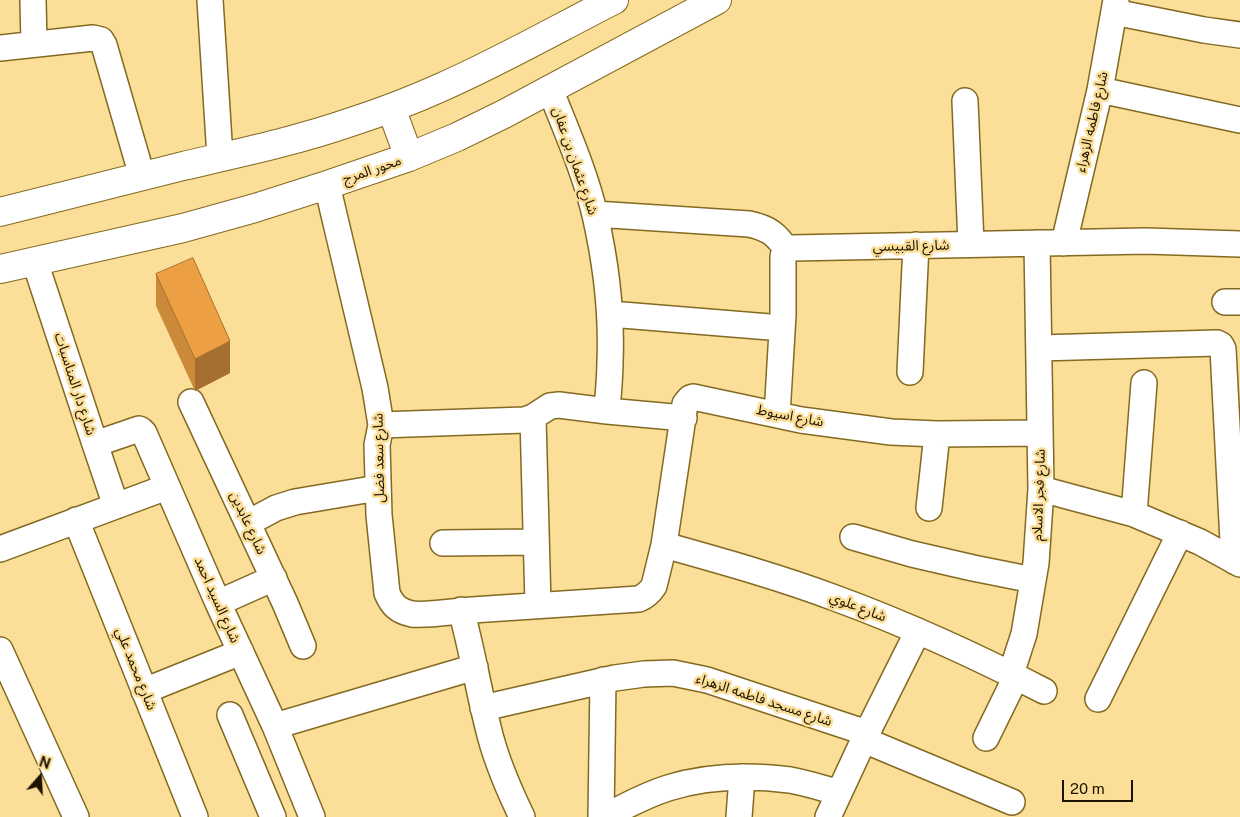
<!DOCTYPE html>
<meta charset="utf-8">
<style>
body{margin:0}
#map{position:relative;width:1240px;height:817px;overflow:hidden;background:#fbde97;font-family:"Public Sans",sans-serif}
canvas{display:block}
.north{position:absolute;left:15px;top:752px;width:50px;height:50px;-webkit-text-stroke:4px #fbde97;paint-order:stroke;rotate:19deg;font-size:14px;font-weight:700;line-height:20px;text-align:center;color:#1d1300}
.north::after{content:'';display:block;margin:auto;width:18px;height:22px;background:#1d1300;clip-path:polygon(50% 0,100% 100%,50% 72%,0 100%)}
.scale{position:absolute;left:1062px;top:780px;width:71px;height:22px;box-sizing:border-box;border:2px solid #1d1300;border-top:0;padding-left:6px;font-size:15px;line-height:18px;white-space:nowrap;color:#1d1300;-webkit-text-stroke:4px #fbde97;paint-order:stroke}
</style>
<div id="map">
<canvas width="1240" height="817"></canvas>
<div class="north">N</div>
<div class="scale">20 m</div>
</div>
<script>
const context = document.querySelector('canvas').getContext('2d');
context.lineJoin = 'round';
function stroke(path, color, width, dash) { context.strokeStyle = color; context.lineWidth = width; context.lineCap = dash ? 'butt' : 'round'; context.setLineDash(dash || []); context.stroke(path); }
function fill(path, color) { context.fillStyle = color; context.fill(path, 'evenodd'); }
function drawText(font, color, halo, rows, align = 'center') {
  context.font = font + ' "Public Sans","Noto Sans Arabic",sans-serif'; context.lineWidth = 5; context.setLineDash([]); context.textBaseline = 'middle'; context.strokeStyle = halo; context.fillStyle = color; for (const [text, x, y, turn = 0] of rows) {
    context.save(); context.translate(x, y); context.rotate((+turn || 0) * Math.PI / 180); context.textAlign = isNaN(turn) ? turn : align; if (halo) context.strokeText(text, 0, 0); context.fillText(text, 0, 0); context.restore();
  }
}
const street = new Path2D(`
 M33 0 34 44
 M210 0 220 157
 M1114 12 1204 30 1240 35
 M0 48 93 38 101 40 104 45 142 176
 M550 89C566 130 585 172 595 215 606 263 612 313 610 362 610 378 608 395 607 411
 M1100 90 1240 120
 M965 101 971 244
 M327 185 375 388 381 425 377 445 379 515 387 593C392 605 398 611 412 614 427 616 455 611 472 610 528 606 584 603 639 599 646 596 650 592 654 586L664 545 685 404 690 398 693 397 801 420 891 432 937 434 1040 433
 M595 214 749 224C768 228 777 234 787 251
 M1064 243 1100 90 1116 0
 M787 251 792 248 1146 241 1240 244
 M35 262 95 444 116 506
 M1225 302H1240
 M610 314 782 328
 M1039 348 1217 343 1221 345 1223 349 1234 561
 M910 372 916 245
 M191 402 285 603 303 646
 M777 415 783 315V256L787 251
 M533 417 538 605
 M381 425 524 420 533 417 550 406 559 405 607 411 684 418
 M95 444 139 429 141 430 144 433 218 603 275 726 312 817
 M1041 489 1134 514 1200 542 1240 564
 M929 508 937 434
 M1134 514 1144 383
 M76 520 195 817
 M248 523 276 508 295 502 378 488
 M853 537 912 554 973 568 1033 580
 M443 543 536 542
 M664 545C721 561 779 577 835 598 906 624 976 656 1044 691
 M0 549 167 487
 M218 603 274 578
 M461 610C472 649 478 688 488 727 495 758 508 788 522 817
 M0 650 76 817
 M144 691 241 652
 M1098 699 1180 533
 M483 708 615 678 644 674 673 673 707 680 867 733
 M230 715 273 817
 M275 726 475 667
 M986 738 1011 687 1013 681 1011 674 1024 634 1036 563 1041 489 1037 243
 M864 740 1012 802
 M601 817 603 680
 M605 817C625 806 646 795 668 788 707 776 750 775 790 780 806 783 823 788 839 793
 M739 817 742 777
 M828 817 867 733 918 631`);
const secondary = new Path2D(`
 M391 108 409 157
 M0 212C61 197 122 181 183 166 239 153 296 141 351 122 382 112 413 100 442 87 501 61 557 29 614 0
 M0 269 183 228 255 208 327 185 409 157 457 137 504 114 717 0`);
const wall = new Path2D(`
 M156 274 230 373 195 391 156 306Z`);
const shadedWall = new Path2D(`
 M230 341V373L195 391V359Z`);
const building = new Path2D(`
 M193 258 230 341 195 359 156 274Z`);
const streetNames = [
 ["شارع فاطمه الزهراء",1092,122,-77],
 ["شارع عثمان بن عفان",575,161,71],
 ["محور المرج",372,170,-19],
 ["شارع القبيسي",911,246,-1],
 ["شارع دار المناسبات",75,384,72],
 ["شارع اسيوط",790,416,11],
 ["شارع سعد فضل",379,458,-91],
 ["شارع فجر الاسلام",1039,495,-88],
 ["شارع عابدين",248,523,65],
 ["شارع السيد احمد",217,600,66],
 ["شارع علوي",858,607,21],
 ["شارع محمد علي",136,669,68],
 ["شارع مسجد فاطمه الزهراء",764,700,18]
];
stroke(street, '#836921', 28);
stroke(secondary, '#836921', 30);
stroke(street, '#fff', 25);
stroke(secondary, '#fff', 28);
fill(wall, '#cb8a3a');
fill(shadedWall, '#a5702f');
fill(building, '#eca043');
stroke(building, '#a5702f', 1);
drawText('14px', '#1d1300', '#fbde97', streetNames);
</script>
